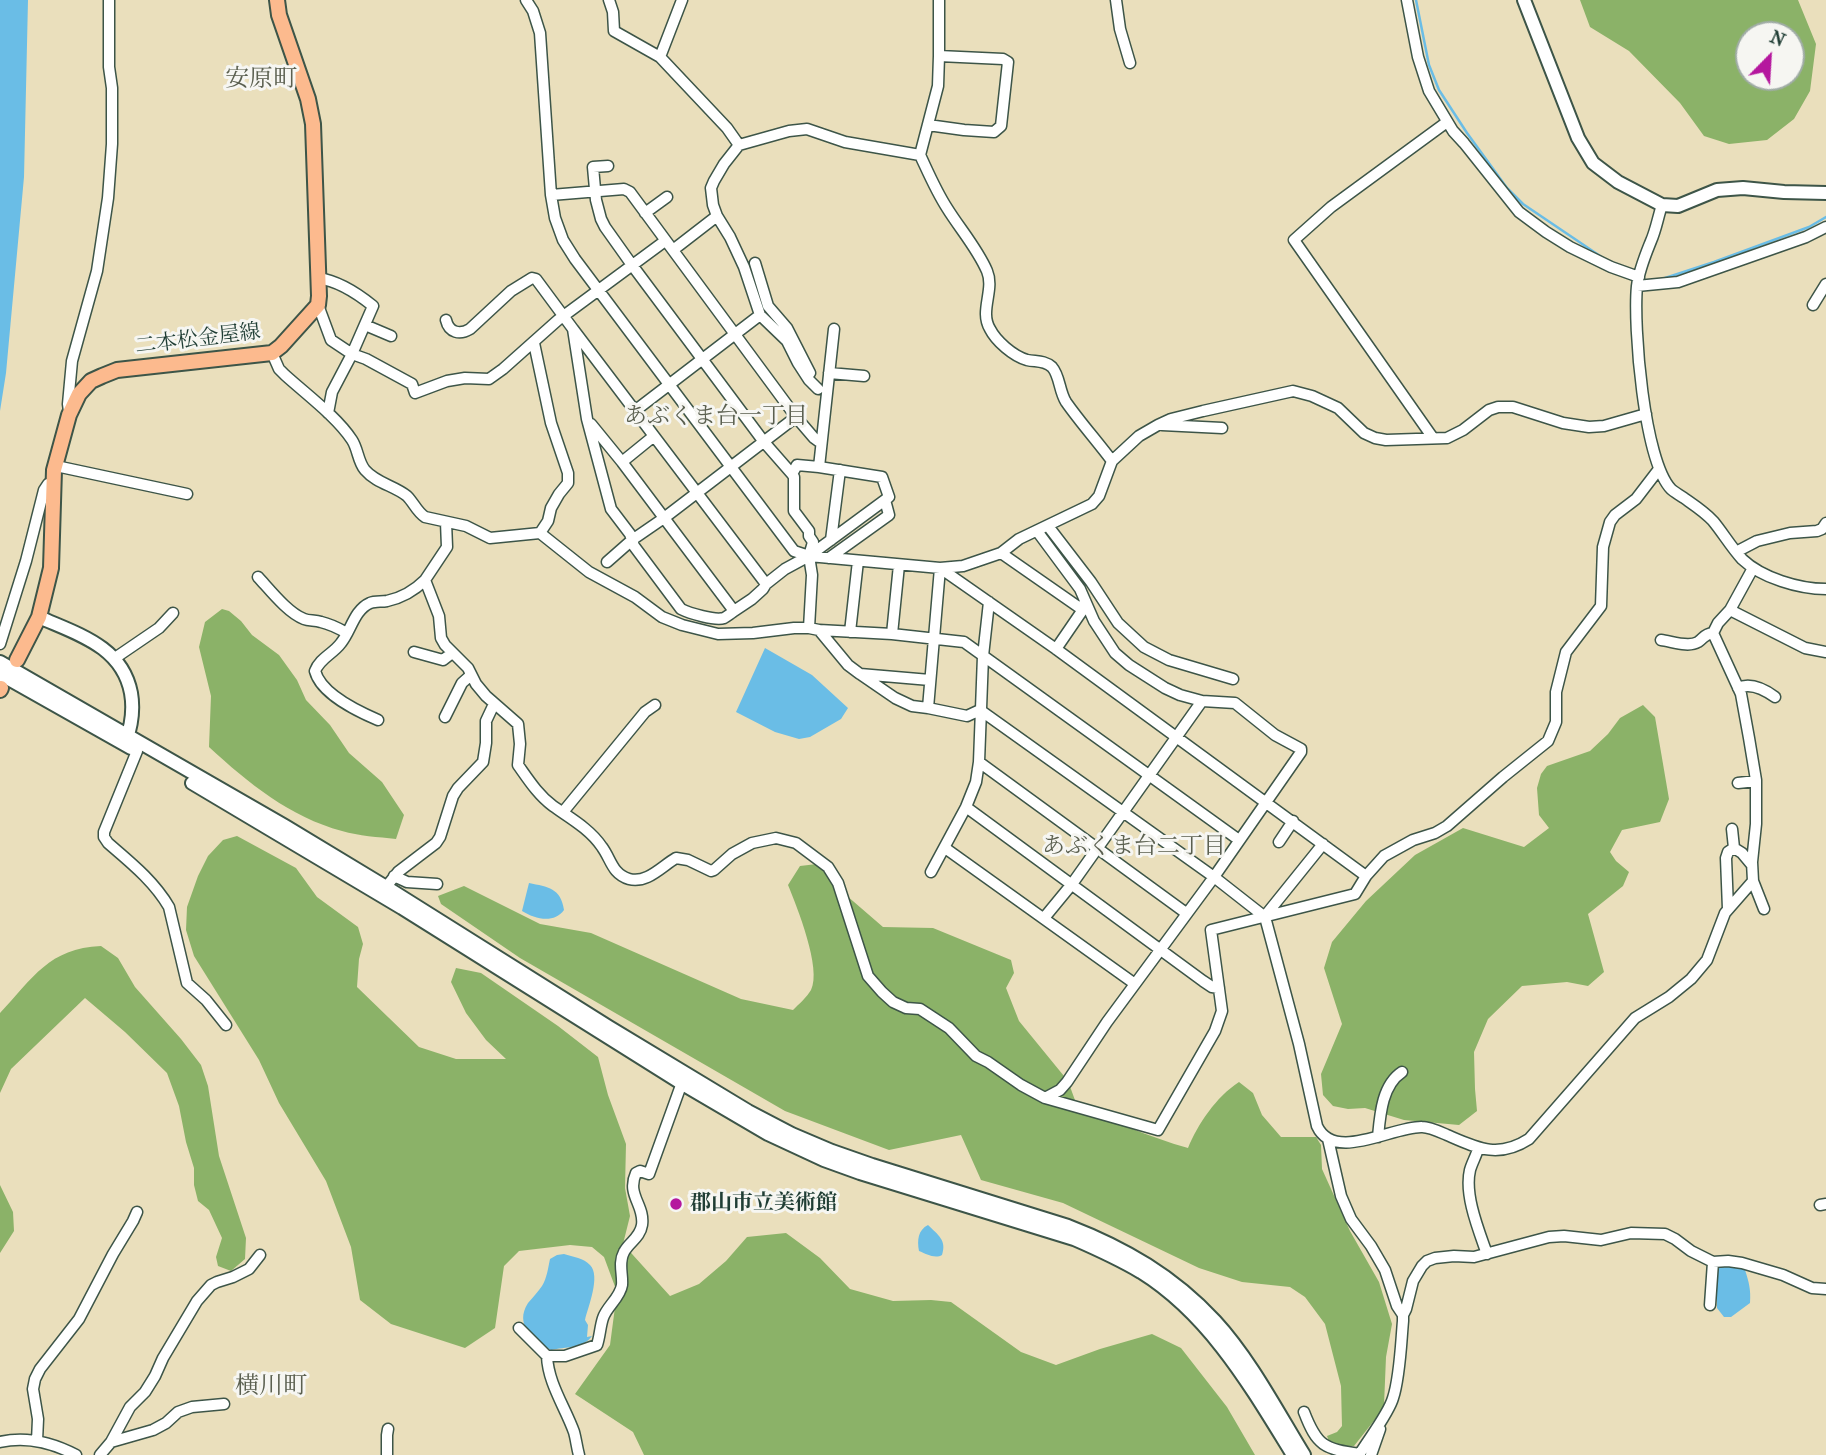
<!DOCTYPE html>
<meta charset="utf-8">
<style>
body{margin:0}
#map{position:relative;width:1826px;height:1455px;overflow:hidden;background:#eadfbc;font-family:"IM FELL French Canon",serif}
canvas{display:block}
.north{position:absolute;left:1735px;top:21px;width:70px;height:70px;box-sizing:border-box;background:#f6f6f2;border:2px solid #a0aca6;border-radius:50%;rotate:24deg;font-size:19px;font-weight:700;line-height:28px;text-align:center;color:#1f3d34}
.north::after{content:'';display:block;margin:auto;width:24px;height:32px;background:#b5179e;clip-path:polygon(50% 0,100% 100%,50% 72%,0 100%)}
</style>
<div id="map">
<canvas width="1826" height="1455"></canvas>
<div class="north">N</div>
</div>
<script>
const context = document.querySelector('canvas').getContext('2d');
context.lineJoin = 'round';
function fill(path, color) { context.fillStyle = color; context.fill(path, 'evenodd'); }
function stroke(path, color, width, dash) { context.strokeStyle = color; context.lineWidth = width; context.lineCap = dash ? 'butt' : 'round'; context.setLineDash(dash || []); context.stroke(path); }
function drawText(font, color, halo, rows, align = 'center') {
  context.font = font + ' "IM FELL French Canon","Noto Serif JP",serif'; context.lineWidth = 6; context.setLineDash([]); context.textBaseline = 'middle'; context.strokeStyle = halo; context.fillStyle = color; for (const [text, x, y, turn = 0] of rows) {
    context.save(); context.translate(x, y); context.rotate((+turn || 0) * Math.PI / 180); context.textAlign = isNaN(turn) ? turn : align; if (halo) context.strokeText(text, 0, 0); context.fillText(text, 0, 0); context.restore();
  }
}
const forest = new Path2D(`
 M1580 0H1798L1816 44 1810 91 1794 119 1767 140 1729 144 1704 136 1680 103 1629 51 1590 27ZM1749 35H1791V77H1749Z
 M222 609 229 611 241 621 252 635 279 655 297 680 306 700 330 725 349 753 382 782 404 815 396 839C378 837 359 836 342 831 290 817 248 783 209 747L211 696 199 647 205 622Z
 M1643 705 1655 717 1669 799 1660 822 1622 830 1610 852 1616 861 1629 872 1623 886 1588 914 1604 972 1588 986 1567 982 1522 986 1488 1019 1474 1052 1475 1089 1477 1111 1459 1125 1404 1120 1365 1108 1348 1109 1333 1106 1323 1095 1321 1074 1342 1024 1324 968 1332 942 1366 901 1415 855 1463 828 1524 847 1549 828 1539 815 1537 788 1541 774 1547 766 1590 751 1608 734 1620 718Z
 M237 836 296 868 317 897 358 927 363 944 359 959 357 987 419 1047 456 1059H506L486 1040 466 1013 451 982 456 968 481 973 558 1026 598 1057 608 1095 626 1144 625 1188 630 1216 623 1244 670 1296 699 1284 726 1261 747 1237 786 1233 820 1258 850 1289 893 1301 931 1300 951 1302 1021 1352 1056 1365 1100 1349 1152 1334 1181 1348 1227 1407 1255 1455H644L633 1432 575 1394 610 1345 617 1292 604 1257 592 1247 570 1245 519 1251 504 1266 495 1328 465 1348 391 1324 360 1300 351 1247 326 1181 279 1103 259 1060 194 956 186 930 187 907 198 876 208 856 223 840Z
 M817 864 839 889 883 927 933 928 1011 960 1014 973 1006 988 1019 1021 1068 1081 1076 1103C1112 1121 1149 1137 1188 1148 1198 1124 1216 1097 1239 1082L1253 1093 1262 1115 1281 1137H1316L1321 1145 1322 1169 1350 1231 1379 1282 1392 1324 1386 1357 1384 1405 1380 1413 1354 1446H1341L1329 1441 1327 1436 1337 1432 1342 1426 1341 1386 1325 1324 1305 1297 1290 1287 1242 1282 1199 1268 1063 1203 981 1180 961 1135 889 1150 785 1111 520 958 441 904 438 896 464 886 540 924 591 933 741 999 793 1010C799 1004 807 997 811 990 822 969 797 907 788 885L800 866Z
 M101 946 118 958 135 987 181 1039 201 1065 208 1086 219 1156 246 1238 245 1259 231 1271 218 1266 216 1257 222 1238 209 1210 198 1201 194 1185V1168L186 1142 179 1106 167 1073 125 1032 85 998 11 1069 0 1093V1013C33 978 49 948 101 946Z
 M0 1185 13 1212 14 1231 0 1253Z`);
const water = new Path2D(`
 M0 0H28L24 177 6 373 0 411Z
 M765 648 812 675 848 708 841 719 810 737 799 739 775 732 736 712Z
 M529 883C548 887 561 888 564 910 554 924 535 919 522 911Z
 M928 1225C938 1235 947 1240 942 1255 935 1259 926 1254 919 1251 917 1240 918 1230 928 1225Z
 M564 1254C573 1257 584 1258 590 1265 601 1276 588 1307 585 1320L588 1325 587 1337 592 1336C584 1348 565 1347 551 1350 533 1339 514 1325 528 1303 533 1297 538 1292 542 1286 547 1278 548 1268 550 1259L557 1255Z
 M1720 1265 1739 1267 1745 1270C1749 1282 1751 1290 1750 1303L1731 1317H1724L1717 1308 1716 1273Z`);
const stream = new Path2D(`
 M1416 0 1429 65 1439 90 1467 133 1507 188 1523 204 1603 258
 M1659 280 1714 262 1809 227 1826 217`);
const minor = new Path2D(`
 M526 0 533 11 540 33 551 195 555 218 563 240 575 259 794 551 809 556 940 568 963 566 1001 553 1019 539 1092 504 1099 496 1112 461 1139 436 1158 425 1171 419 1203 411 1293 391 1312 396 1338 408 1364 433 1375 438 1386 440 1447 438 1463 430 1489 410 1498 407H1513L1563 423 1589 427 1604 426 1646 414
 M609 0 613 12 614 31 660 57 727 128 739 145 789 131 807 129 845 142 920 155C928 172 936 191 947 208 960 229 977 248 987 271 995 290 979 311 990 329 996 341 1013 356 1027 360 1036 362 1044 360 1052 367 1060 376 1059 391 1066 402 1080 422 1097 441 1112 461
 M1116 0 1120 29 1130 63
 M1407 0 1418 57 1429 91 1453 131 1464 143 1519 212 1546 232 1570 247 1611 267 1639 277
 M660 57 682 0
 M928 125 964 130 994 132 1001 126 1008 62 1003 59 939 56
 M739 145 724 164 714 181 711 188 713 205 717 216 730 237 744 267 760 315 787 341 798 363 809 380 818 389
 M920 155 938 86 939 56V0
 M608 166 593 167 596 200 601 219 605 227 632 265 764 442 792 474
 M551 195 624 189 630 192 796 417 814 438 821 443
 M1662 205C1658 217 1656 230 1651 241 1645 256 1639 270 1637 286 1633 326 1644 461 1671 489 1674 492 1680 495 1684 498 1694 505 1705 512 1713 521 1723 533 1731 547 1742 559 1762 578 1799 589 1826 589
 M645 213 667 197
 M673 250 717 216
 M755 263 768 306 787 328 810 373
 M318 278C339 281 357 293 373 306L352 354 332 392 328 413
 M1637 286 1678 282 1806 237 1826 227
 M318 305 331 340 352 354 366 359 412 384 415 393 447 381 465 378 489 379 503 369 558 320 665 241
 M1813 305 1826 284
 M446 320C449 333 460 335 470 329L511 291 532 278 536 279 573 329 587 419 611 509 630 534 634 546 681 609C689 613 715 621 724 618 726 617 733 612 734 611
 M365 325 391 336
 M573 329 766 584
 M534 343 551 423 568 473V483L559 494 551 508 548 521 540 533
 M272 353 279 369 285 375C306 394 337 417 352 440 358 449 358 462 365 470 376 483 395 486 407 496 414 503 417 512 425 517L466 526 490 538 540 533 589 572 635 597 662 617 682 625 718 634 753 633 794 628H809L819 630 848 665 860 674 895 698 912 706 928 708
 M829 373 864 376
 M636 410 760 315
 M69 411 68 404 72 361 97 271 108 198 112 144V88L109 67V0
 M591 424 622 462 734 611 752 599 763 589 766 584 785 569 809 556 885 500
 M1162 425 1222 428
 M1433 438 1294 240 1331 207 1447 122
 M622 462 654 436
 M56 466 187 494
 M446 522 447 547 425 580 439 616 441 638 445 645 468 668 476 684 486 696 518 724 520 744 518 765C528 779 538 795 553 806 570 818 590 829 602 847 611 859 612 874 629 879 647 884 662 866 676 858L688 860 711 871 714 870 732 854 752 843 776 838 796 843 828 867 838 883 868 976 882 992 893 1002 906 1008 920 1009 949 1028 976 1056 988 1062 1021 1085 1045 1098 1158 1130 1215 1031 1222 1011 1211 930 1355 894 1366 876 1384 856 1413 840 1435 833 1447 826 1503 777 1548 741 1556 722V692L1566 652 1601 606 1603 547 1610 522 1615 515 1636 499 1659 469
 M1048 526 1091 582 1118 623 1144 647 1169 660 1233 679
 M1037 531 1080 589 1094 621 1115 653 1129 665 1165 688 1180 695 1202 701 1235 703 1275 735 1301 749V752L1214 877 1107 1022 1067 1082 1060 1090 1045 1098
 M831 540 840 470
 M1736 552 1757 541 1790 533 1817 531 1822 529 1826 523
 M1001 553 1080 608
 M829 558 889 515 885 500 889 497 882 477 819 467 834 329
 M607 562 632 540 664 518 796 417
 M940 568 1056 649 1366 876
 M940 568 928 708 967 716 980 710
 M258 577C270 590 288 613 304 619 309 621 315 620 321 622 330 624 338 628 347 633
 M1730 610 1805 648 1826 652
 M809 628 812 575 809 556 813 542 809 536V531L794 511V477L792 474 797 465 819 467
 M819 630 892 634 964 642 1239 840
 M850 632 858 561
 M892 634 899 565
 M1661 640C1671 641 1688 648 1698 642 1704 638 1704 634 1713 633
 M0 644 26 561 44 490 48 484 54 482
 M1056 649 1082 611 1080 608 1083 605
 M414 652 443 660 452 653
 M115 658 159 628 173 613
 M860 674 930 680
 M1738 688C1751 682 1764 689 1775 697
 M980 710 1214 877 1265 917 1299 1044 1317 1126C1334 1163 1393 1126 1422 1127 1430 1127 1440 1132 1447 1135 1477 1148 1498 1159 1529 1139L1635 1018 1669 997 1691 979 1707 960 1725 913 1753 881 1752 862 1756 824V780L1749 738 1741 694 1713 633 1718 623 1730 610 1753 568
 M445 717 462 683 471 675
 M378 720C357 711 321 694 315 671 320 658 333 654 341 643 351 631 354 610 370 603 375 601 381 602 387 601 401 598 415 590 425 580
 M137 751 104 832V837L108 843C130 862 154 881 169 907L187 983 206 1000 226 1025
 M979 762 1186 913
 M1738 783 1756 781
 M966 807 1203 981 1212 987 1219 988
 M563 812 645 712 655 705
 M1732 829 1734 848
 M1279 842 1293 821
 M945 848 1135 984
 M931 872 966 807 976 782 979 762 983 656 989 602
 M394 876 407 882 437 884
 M1753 881 1764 909
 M382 892 398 872 436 843 440 837 453 796 458 788 483 762 486 743V721L494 704
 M1728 909 1726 858 1728 852 1734 848 1742 853 1752 865
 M1265 916 1323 844
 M1044 918 1072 884 1202 701
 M1378 1137C1380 1115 1382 1085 1402 1072
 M1328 1139 1341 1196 1351 1219 1371 1246 1385 1270 1397 1306 1403 1315V1321C1401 1343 1400 1377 1393 1398 1389 1413 1368 1440 1359 1455
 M1478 1149C1476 1156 1472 1163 1470 1170 1464 1195 1479 1231 1487 1254
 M1820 1205 1826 1204
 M1710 1305 1713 1262
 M1403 1315 1406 1309 1413 1281 1422 1266 1427 1261 1435 1258 1454 1256 1474 1257 1549 1237 1564 1236 1601 1240 1631 1233 1665 1234 1675 1239 1691 1251 1713 1262 1728 1261 1742 1263 1783 1275 1812 1288 1826 1289
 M519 1328 547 1356C548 1383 565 1407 574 1432 576 1439 577 1448 579 1455
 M547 1356H565L597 1345C600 1336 600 1327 603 1318 607 1306 620 1298 622 1285 623 1274 618 1263 624 1252 629 1242 640 1238 642 1225 645 1205 626 1195 636 1173L640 1171 649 1174 684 1077
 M1304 1412C1317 1446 1324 1449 1360 1454
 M37 1441 38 1419 33 1389 35 1379 40 1369 79 1319 113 1254 133 1221 137 1212
 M0 1442C26 1436 53 1443 76 1455
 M111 1442 153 1430 166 1423 178 1412 192 1407 224 1404
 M100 1455 111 1442 130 1407 145 1392 155 1376 163 1358 197 1301 211 1285 217 1282 233 1277 249 1269 260 1255
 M387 1455V1435L388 1429
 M1371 1455 1380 1429`);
const tertiary = new Path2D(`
 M1524 0 1578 138 1593 163 1618 182 1662 205 1678 206 1717 190 1743 188 1784 192 1826 193
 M39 617C77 634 122 646 131 693 134 710 132 724 126 741
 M0 662 285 826 386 887 609 1027 748 1111 792 1134 832 1151 872 1165 1068 1226C1125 1248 1173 1276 1215 1321 1250 1359 1277 1411 1304 1455
 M0 674 131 748
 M192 783 402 908 681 1083 768 1134 824 1160 860 1173 1074 1239C1097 1249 1119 1259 1141 1272 1210 1315 1251 1387 1293 1455`);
const primary = new Path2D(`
 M17 660 39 617 51 568 54 470 69 415 79 394 91 381 102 376 117 370 272 353 281 346 318 305 319 296 313 124 308 99 279 15 277 0
 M0 690 1 688`);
const markers = [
 [676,1204,7,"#b5179e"]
];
const streetNames = [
 ["二本松金屋線",198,340,-7]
];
const poiNames = [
 ["郡山市立美術館",690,1204]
];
const neighbourhoodNames = [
 ["あぶくま台一丁目",716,417],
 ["あぶくま台二丁目",1134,847]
];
const quarterNames = [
 ["安原町",261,80],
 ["横川町",271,1387]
];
fill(forest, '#8bb268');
fill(water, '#6abde6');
stroke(stream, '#6abde6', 2.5);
stroke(minor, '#3d5548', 13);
stroke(tertiary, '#3d5548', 16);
stroke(primary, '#3d5548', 18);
stroke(minor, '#fff', 10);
stroke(tertiary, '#fff', 12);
stroke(primary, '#fcba8e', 14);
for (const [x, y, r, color] of markers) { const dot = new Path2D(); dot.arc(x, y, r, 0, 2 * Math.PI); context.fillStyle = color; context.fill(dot); stroke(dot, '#f6f6f2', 2.5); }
drawText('21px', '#1f3d34', '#f6f6f2', streetNames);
drawText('bold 21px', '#1f3d34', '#f6f6f2', poiNames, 'left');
drawText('23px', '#5b6050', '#f6f6f2', neighbourhoodNames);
drawText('24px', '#5b6050', '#f6f6f2', quarterNames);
</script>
